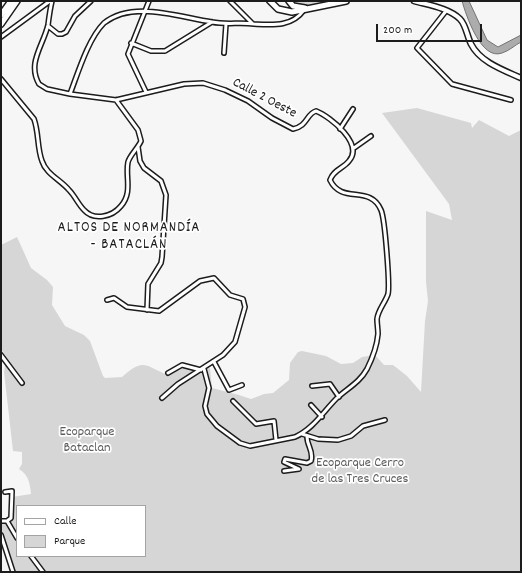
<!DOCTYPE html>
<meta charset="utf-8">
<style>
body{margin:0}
#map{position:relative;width:522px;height:573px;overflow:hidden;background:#f6f6f6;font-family:Dekko,sans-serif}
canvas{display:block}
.frame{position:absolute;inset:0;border:2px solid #1c1c1c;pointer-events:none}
.legend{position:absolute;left:16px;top:505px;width:130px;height:52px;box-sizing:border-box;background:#fff;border:1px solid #a4a4a4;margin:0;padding:5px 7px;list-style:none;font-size:12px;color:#1c1c1c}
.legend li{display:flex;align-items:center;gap:8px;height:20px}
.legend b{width:20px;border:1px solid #a4a4a4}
.scale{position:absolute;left:376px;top:24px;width:106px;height:18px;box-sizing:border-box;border:2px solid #1c1c1c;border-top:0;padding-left:5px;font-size:12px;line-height:14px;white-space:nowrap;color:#1c1c1c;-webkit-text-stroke:3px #fff;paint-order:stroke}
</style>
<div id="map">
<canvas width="522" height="573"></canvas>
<div class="frame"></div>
<ul class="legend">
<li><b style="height:5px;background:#fff"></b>Calle</li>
<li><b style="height:11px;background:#d6d6d6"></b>Parque</li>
</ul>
<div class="scale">200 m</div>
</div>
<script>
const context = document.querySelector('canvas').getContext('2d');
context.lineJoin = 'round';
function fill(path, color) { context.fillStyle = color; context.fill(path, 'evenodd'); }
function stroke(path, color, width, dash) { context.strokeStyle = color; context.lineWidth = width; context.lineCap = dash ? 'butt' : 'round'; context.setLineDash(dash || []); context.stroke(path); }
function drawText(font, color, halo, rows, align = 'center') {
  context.font = font + ' Dekko,sans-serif'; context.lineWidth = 3.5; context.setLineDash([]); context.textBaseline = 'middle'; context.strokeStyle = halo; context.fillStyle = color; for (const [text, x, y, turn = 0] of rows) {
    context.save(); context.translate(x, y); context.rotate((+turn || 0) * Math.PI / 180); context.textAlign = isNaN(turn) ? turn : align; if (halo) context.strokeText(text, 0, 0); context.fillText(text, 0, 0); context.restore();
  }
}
const green = new Path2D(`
 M291 1H334L313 5H296Z
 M417 108 471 123 472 128 479 120 509 136 521 130V572H13L1 535V521H7L11 517 12 497 31 494C30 484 29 475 19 469L22 464V452L13 451 4 372 5 365 9 361 1 349V245L17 237 31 268 47 280 53 287 52 305 65 326 84 335 90 341 103 376 105 378 122 377C144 357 145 366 168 375L182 369 185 365 194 368 205 365 210 368 212 388 239 395 251 399 264 394 273 393 289 380 290 363 298 352 302 351 326 356 341 364 353 363 362 357 375 355 384 365H393L407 376 421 392 425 321 428 301 426 282V211L452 220 449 204 382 113ZM17 506H145V556H17Z`);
const water = new Path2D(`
 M462 1H469L487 40 498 47 521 35V42C515 45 509 51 502 53 481 61 466 15 462 1Z`);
const minor = new Path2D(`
 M52 1C50 9 49 17 48 25 43 46 27 63 39 84L47 89 70 94 116 100 184 84 203 83 225 90 248 101 272 118 293 129C308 126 306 114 316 111 331 117 364 144 349 161 343 169 334 169 330 180 342 205 370 184 381 210 385 219 390 285 388 294 385 303 378 310 377 319 377 324 378 329 378 334 377 345 372 359 367 369 360 382 348 388 337 398 323 412 313 429 295 437L250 446 240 443 217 426 207 414 205 406 209 388 204 369
 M230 1 252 23
 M446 11 417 48 452 84 511 100
 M48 26 58 34H62L66 32 75 16 91 1
 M1 37 50 1
 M131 43 151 51H165L212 22
 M224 53 226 24
 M1 79 34 119C39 133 37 148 42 161 46 174 61 180 69 190 75 196 78 204 84 210 94 221 112 217 121 206 133 192 125 177 128 162 130 155 138 148 141 141L138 130 116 100
 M146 92 128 54 149 1
 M70 94C78 73 88 39 104 23 133 0 178 17 212 22 226 25 240 22 254 24 273 25 292 27 304 10
 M340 129 353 109
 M138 147 140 161 144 168 161 181 166 195 162 257 161 263 148 284 147 310
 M354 148 371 136
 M107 300 114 298 127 307 159 311 200 281 214 278 230 295 243 299 245 307 235 342 223 355 178 384 162 398
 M1 355 22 383
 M214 362 229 390 242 385
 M168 373 182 365 201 370
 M312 386 330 384 339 397
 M233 401 256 424 274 421 276 440
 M311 405 322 417
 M302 434 318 439 338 440 351 436 363 426 385 420
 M284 471 299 469 284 462 285 459 307 463 311 461C314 451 307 446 307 437
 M1 521H7L11 518 12 491 5 492
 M7 521 17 538
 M1 535 13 572
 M31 556 43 572`);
const tertiary = new Path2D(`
 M414 1C428 5 449 8 460 19 466 25 467 36 471 44 480 62 503 70 521 78`);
const primary = new Path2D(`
 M270 1 278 9 292 12 346 1
 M289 1 293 6 305 8
 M1 15 11 1
 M1 24 17 1`);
const streetNames = [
 ["Calle 2 Oeste",264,99,28]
];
const parkNames = [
 ["Ecoparque",87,433],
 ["Bataclan",87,449],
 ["Ecoparque Cerro",360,464],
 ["de las Tres Cruces",360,480]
];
const neighbourhoodNames = [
 ["ALTOS DE NORMANDÍA",129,229],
 ["- BATACLÁN",129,246]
];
fill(green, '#d6d6d6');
fill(water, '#acacac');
stroke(water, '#727272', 1);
stroke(minor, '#1c1c1c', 6);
stroke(tertiary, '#1c1c1c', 7);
stroke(primary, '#1c1c1c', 8);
stroke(minor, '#fff', 3);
stroke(tertiary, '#fff', 4);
stroke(primary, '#fff', 5);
drawText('14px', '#1c1c1c', '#fff', streetNames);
drawText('14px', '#5d5d5d', '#fff', parkNames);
context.letterSpacing = '1px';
drawText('15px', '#1c1c1c', '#fff', neighbourhoodNames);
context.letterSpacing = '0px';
</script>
